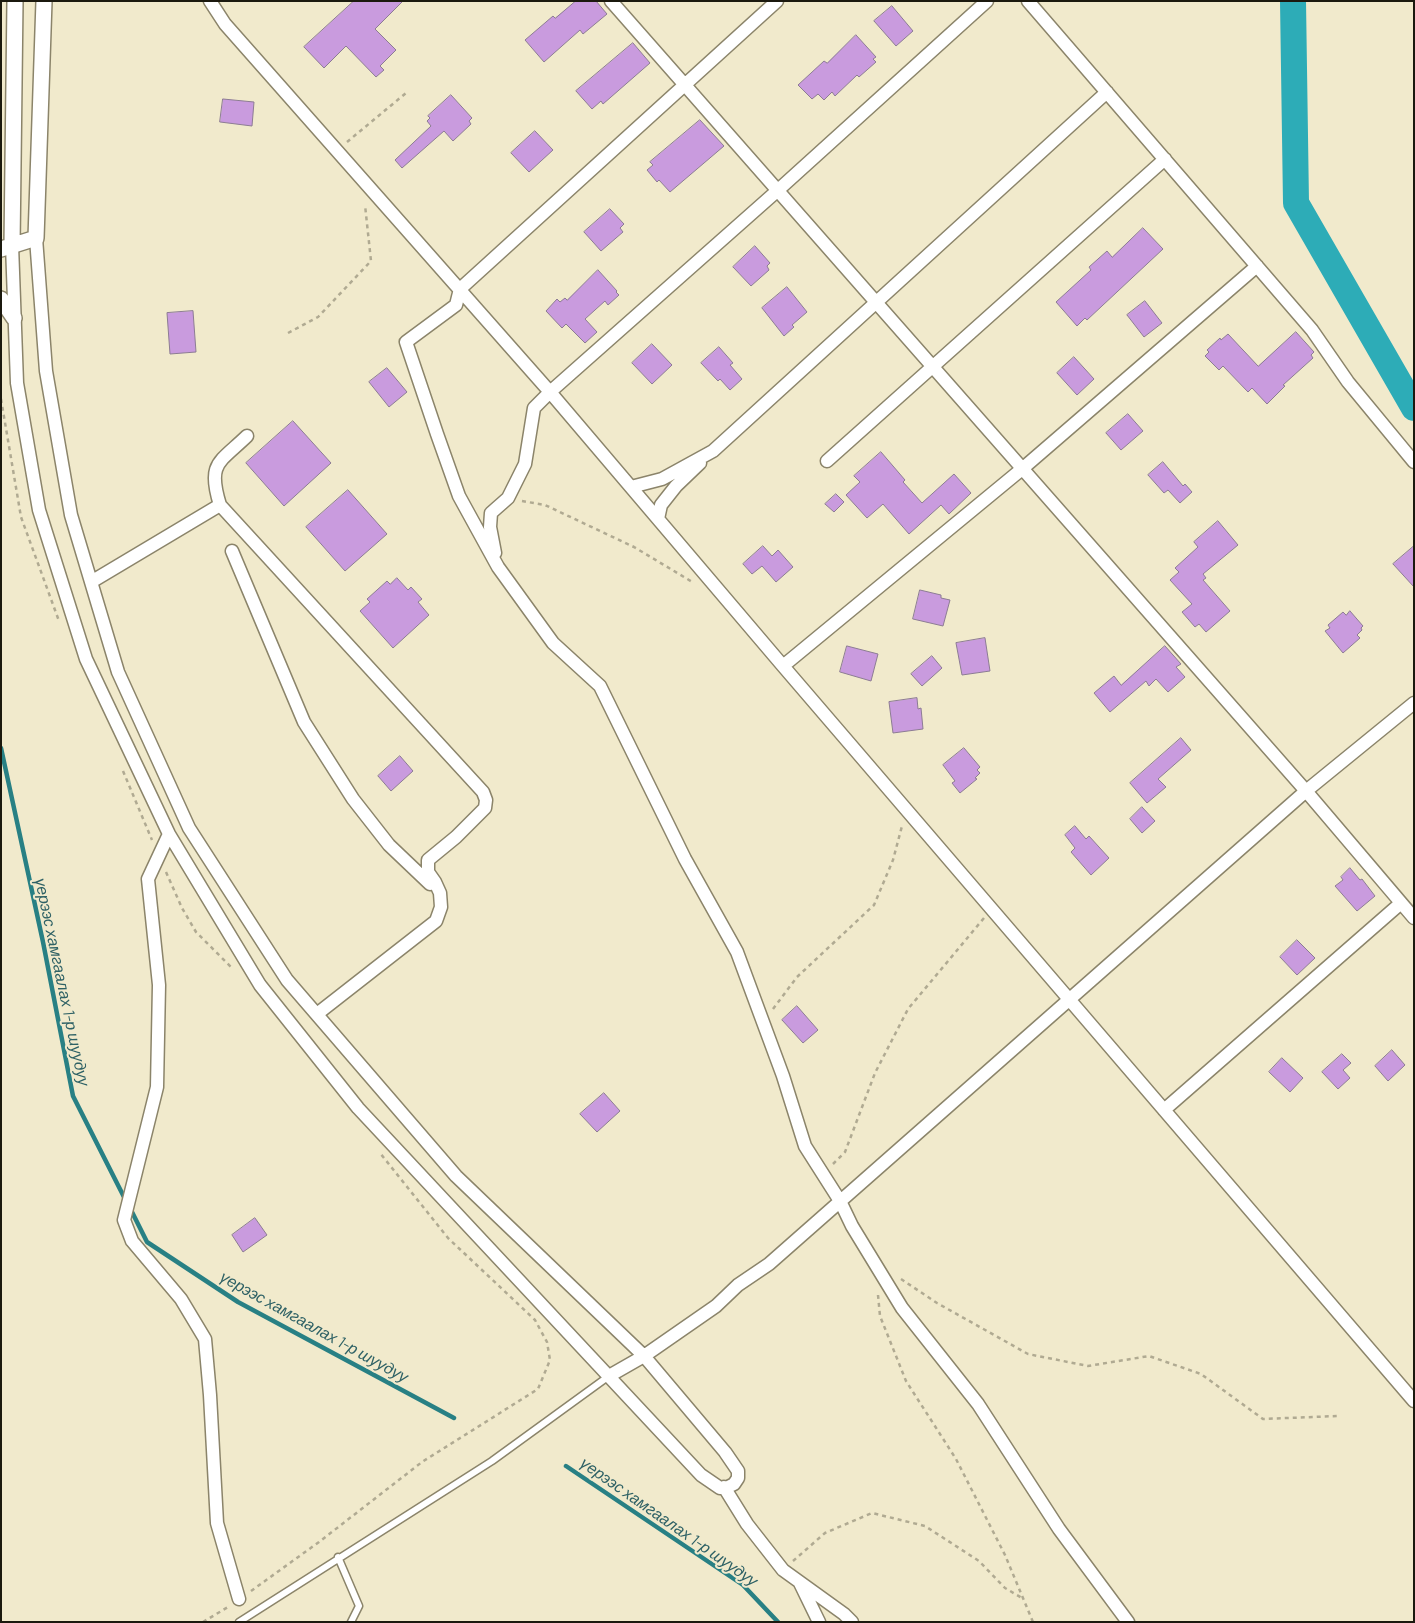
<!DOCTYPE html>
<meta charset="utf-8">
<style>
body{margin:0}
#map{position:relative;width:1415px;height:1623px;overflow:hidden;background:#f1eacc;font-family:Barlow,sans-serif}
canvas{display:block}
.frame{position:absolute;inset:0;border:2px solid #1b190e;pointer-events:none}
</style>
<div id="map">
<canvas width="1415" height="1623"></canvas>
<div class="frame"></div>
</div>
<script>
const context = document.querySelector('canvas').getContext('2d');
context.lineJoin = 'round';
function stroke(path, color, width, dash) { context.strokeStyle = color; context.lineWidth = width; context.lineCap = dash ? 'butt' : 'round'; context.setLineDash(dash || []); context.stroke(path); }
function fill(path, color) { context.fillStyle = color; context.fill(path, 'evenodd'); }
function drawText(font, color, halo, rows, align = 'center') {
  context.font = font + ' Barlow,sans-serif'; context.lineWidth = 4; context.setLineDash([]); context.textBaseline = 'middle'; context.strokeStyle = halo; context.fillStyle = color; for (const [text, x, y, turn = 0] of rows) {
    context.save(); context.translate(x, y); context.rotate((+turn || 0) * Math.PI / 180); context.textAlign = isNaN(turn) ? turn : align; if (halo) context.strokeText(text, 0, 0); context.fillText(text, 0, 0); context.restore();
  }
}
const stream = new Path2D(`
 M1 748 43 942 73 1096 126 1201
 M130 1208 147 1242 238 1302 454 1418
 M566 1466 743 1585 778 1622`);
const river = new Path2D(`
 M1293 1 1296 203 1414 408`);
const building = new Path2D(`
 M354 1H403L375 29 396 50 380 66 384 70 376 77 346 46 324 68 304 47Z
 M576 1H596L607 14 583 34 580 30 544 62 525 40 553 16 555 18Z
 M892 6 913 31 896 46 874 21Z
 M856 35 876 57 873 59 876 62 859 77 857 75 835 96 832 92 824 100 818 94 812 99 798 85 824 61 827 63Z
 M633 43 650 63 603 104 601 101 592 109 576 91Z
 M451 95 472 118 469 121 471 124 453 141 444 131 402 168 395 160 431 126 427 121 430 118 428 116Z
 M223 99 254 102 252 126 220 122Z
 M700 120 724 146 670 192 659 180 657 182 647 170 653 165 650 162Z
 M535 131 553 150 529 172 511 153Z
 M610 209 624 224 620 228 623 232 601 251 584 232Z
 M1143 228 1163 249 1087 320 1085 318 1077 326 1056 302 1091 270 1089 267 1107 251 1112 257Z
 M755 246 770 263 767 266 769 270 751 286 733 267Z
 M598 270 617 291 616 292 619 295 608 305 605 301 585 319 597 332 585 343 566 324 562 328 546 311 557 299 560 302 565 298 567 300Z
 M787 287 807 312 792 325 794 327 784 336 762 308Z
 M1145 301 1162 323 1144 337 1127 315Z
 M193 311 196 352 170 354 167 313Z
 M1296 332 1314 352 1311 355 1313 358 1283 385 1285 386 1267 404 1252 388 1248 392 1223 366 1219 370 1205 356 1209 352 1207 350 1220 338 1221 340 1228 334 1258 366Z
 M652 344 672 365 652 384 632 363Z
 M719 347 733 363 730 365 742 379 730 390 720 379 718 381 701 363Z
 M1074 357 1094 379 1077 395 1057 373Z
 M387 368 407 392 389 407 369 382Z
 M1128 414 1143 431 1121 450 1106 433Z
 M293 421 331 463 284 506 246 463Z
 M881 452 905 480 903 482 922 503 954 474 971 493 949 514 941 505 909 534 883 504 867 518 846 495 860 482 854 476Z
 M1163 462 1183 486 1185 484 1192 492 1180 503 1168 490 1164 493 1148 475Z
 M348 490 387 534 345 571 306 527Z
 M836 494 844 502 834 512 825 504Z
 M1218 521 1238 545 1203 574 1206 578 1203 580 1230 611 1206 632 1199 624 1195 627 1182 612 1192 604 1170 580 1179 572 1175 568 1198 547 1194 542Z
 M763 546 772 556 778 550 793 567 776 582 762 566 752 574 743 564Z
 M1414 546V587L1393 564Z
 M397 578 408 590 411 587 422 599 418 602 429 615 393 648 360 611 370 602 367 599 387 581 390 584Z
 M920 590 941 595V598L950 600 943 626 913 619Z
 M1350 611 1363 626 1361 628 1362 630 1357 635 1360 638 1343 653 1325 631 1330 628 1328 625 1343 612 1346 615Z
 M985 638 990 671 962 675 956 643Z
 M847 646 878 654 871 681 840 672Z
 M1165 646 1181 664 1176 667 1185 677 1168 692 1156 679 1149 686 1146 681 1110 712 1094 693 1114 676 1121 685Z
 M932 656 942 668 922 686 911 674Z
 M917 698 918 709 921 708 923 729 893 733 889 702Z
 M1181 738 1191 750 1158 779 1166 787 1147 803 1130 783Z
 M964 748 980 767 977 770 980 773 975 778 977 779 960 793 952 783 955 781 943 765Z
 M400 756 413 771 391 791 378 776Z
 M1142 807 1155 821 1142 833 1130 819Z
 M1075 826 1086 839 1089 836 1109 858 1091 875 1071 852 1075 848 1065 835Z
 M1350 868 1360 880 1362 879 1375 896 1357 911 1335 886 1343 880 1341 877Z
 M1297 940 1315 958 1297 975 1280 957Z
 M797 1006 818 1030 803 1043 782 1020Z
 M1392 1050 1405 1065 1388 1081 1375 1066Z
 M1342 1054 1351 1063 1343 1070 1350 1078 1338 1089 1322 1072Z
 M1282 1058 1303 1078 1290 1092 1269 1072Z
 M604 1093 620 1111 597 1132 580 1114Z
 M255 1218 267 1235 243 1252 232 1235Z`);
const path = new Path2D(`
 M347 142 406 93
 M288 333 318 317 371 261 365 205
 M1 399 21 517 59 621
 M522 501 545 505 634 547 694 583
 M123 771 152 840
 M166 872 182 908 196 932 233 969
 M773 1009 797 977 874 905 893 860 902 826
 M833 1164 845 1152 875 1073 908 1009 984 918
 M901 1279 937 1303 1028 1354 1088 1366 1149 1356 1201 1374 1263 1419 1337 1416
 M878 1295 880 1316 906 1381 956 1459 1005 1555 1033 1622
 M793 1561 825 1533 872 1513 925 1526 979 1561 1005 1588 1022 1598
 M251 1591 319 1542 422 1462 538 1389 550 1360 547 1342 535 1320 448 1238 380 1153
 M203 1622 228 1607`);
const service = new Path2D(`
 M338 1557 359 1606 351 1622
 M239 1622 492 1461 609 1376`);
const minor = new Path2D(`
 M210 1 225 24 550 392 783 666 1414 1401
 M611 1 1306 791 1414 918
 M777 1 460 289 456 305 406 342 437 434 459 496 498 567 553 643 600 686 685 859 737 952 783 1076 805 1146 840 1201 852 1226 902 1308 978 1404 1059 1529 1128 1622
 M1028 1 1312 330 1348 382 1414 462
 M12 245 17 383 39 510 86 659 169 834 260 985 358 1108 701 1475 720 1488 728 1487 734 1484 738 1478V1471L725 1452 644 1356 456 1176 287 980 189 828 118 672 71 515 46 371 36 238
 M827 461 1165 159
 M631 487 662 479 713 451 1107 92
 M220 505C207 463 219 463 247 436
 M658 519 661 505 676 486 700 463
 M232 551 304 722 353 799 389 845 430 884
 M495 553 490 527 491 513 508 498 525 464 534 408 550 392 777 191 987 1
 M91 582 220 505 483 792 486 800 485 808 456 837 428 860V872L435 882 440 893 441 907 436 921 317 1014
 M783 666 1022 469 1257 266
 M169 834 148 879 159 985 157 1087 124 1220 132 1241 181 1299 205 1339 210 1395 217 1523 239 1599
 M1164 1110 1401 903
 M609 1376 644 1356 716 1306 738 1285 769 1264 1306 791 1414 703
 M724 1487 747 1524 783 1570 844 1614 852 1622
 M800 1583 819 1622`);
const tertiary = new Path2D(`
 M12 245 15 1
 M1 249 36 238 44 1
 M1 299 14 318`);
const waterNames = [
 ["үерээс хамгаалах 1-р шуудуу",62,982,78],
 ["үерээс хамгаалах 1-р шуудуу",314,1327,29],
 ["үерээс хамгаалах 1-р шуудуу",669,1522,35]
];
stroke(stream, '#288084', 4.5);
stroke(river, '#2dacb7', 26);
fill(building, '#c99bde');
stroke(building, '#8c7c93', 1);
stroke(service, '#8b846a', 9);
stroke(minor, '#8b846a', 15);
stroke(tertiary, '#8b846a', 18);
stroke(path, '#b0aa92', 2.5, [4, 4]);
stroke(service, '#fff', 6);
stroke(minor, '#fff', 12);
stroke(tertiary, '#fff', 15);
drawText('italic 16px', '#2e6165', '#f1eacc', waterNames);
</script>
